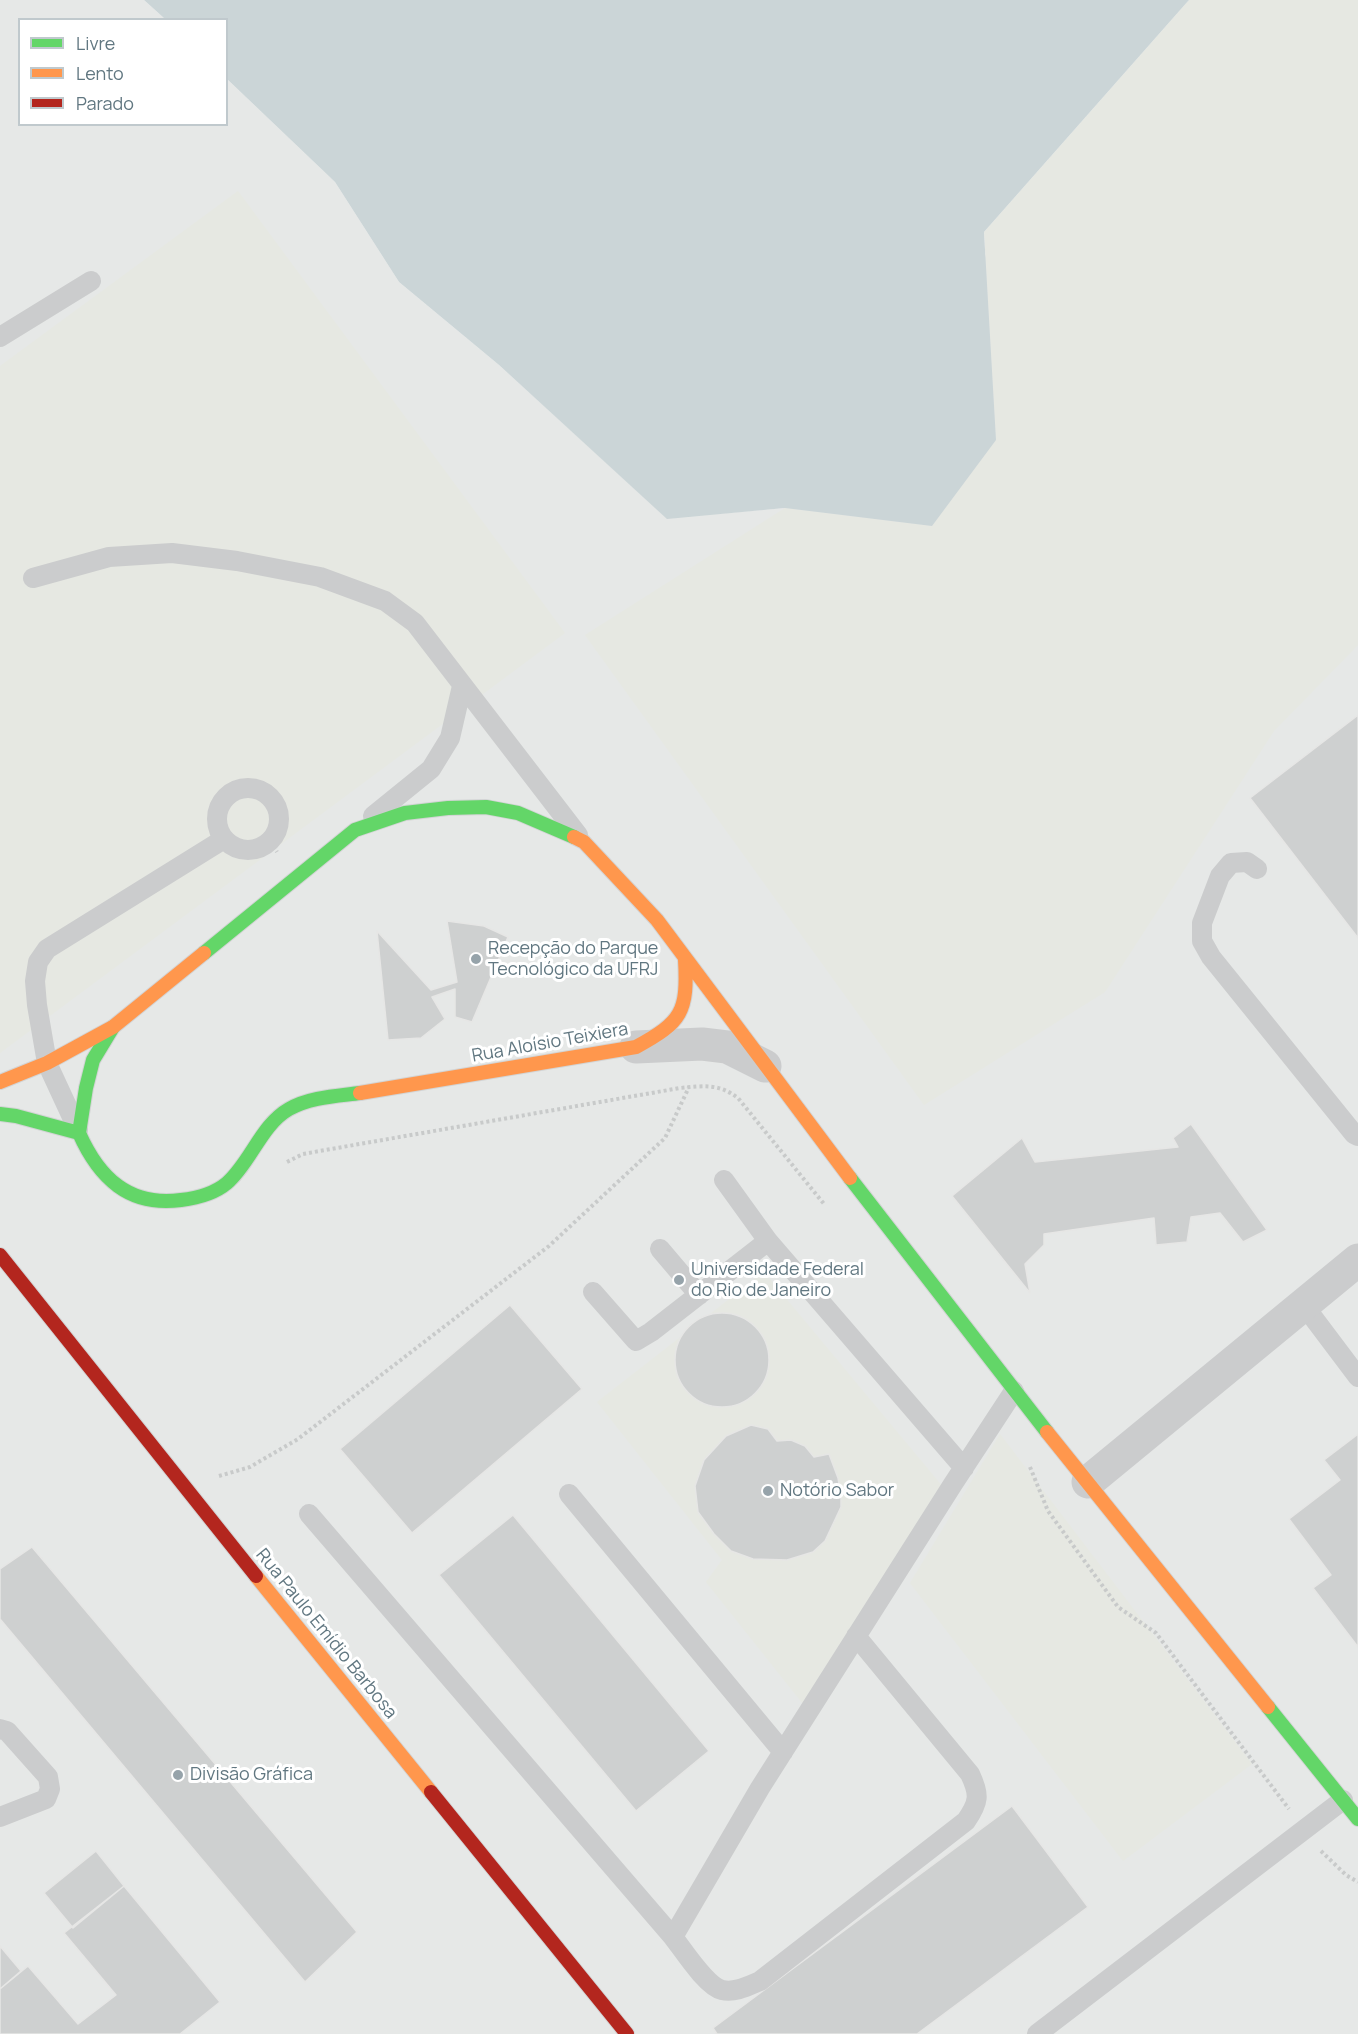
<!DOCTYPE html>
<meta charset="utf-8">
<style>
body{margin:0}
#map{position:relative;width:1358px;height:2034px;overflow:hidden;background:#f7f6f5;font-family:Manrope,sans-serif}
canvas{display:block}
.legend{position:absolute;left:18px;top:18px;width:210px;height:108px;box-sizing:border-box;background:#fff;border:2px solid #c0c9cd;margin:0;padding:8px 10px;list-style:none;font-size:18px;color:#617781}
.legend li{display:flex;align-items:center;gap:12px;height:30px}
.legend b{width:30px;border:2px solid #c0c9cd}
</style>
<div id="map">
<canvas width="1358" height="2034"></canvas>
<ul class="legend">
<li><b style="height:8px;background:#63d668"></b>Livre</li>
<li><b style="height:8px;background:#ff974d"></b>Lento</li>
<li><b style="height:8px;background:#b3261e"></b>Parado</li>
</ul>
</div>
<script>
const context = document.querySelector('canvas').getContext('2d');
context.lineJoin = 'round';
function fill(path, color) { context.fillStyle = color; context.fill(path, 'evenodd'); }
function stroke(path, color, width, dash) { context.strokeStyle = color; context.lineWidth = width; context.lineCap = dash ? 'butt' : 'round'; context.setLineDash(dash || []); context.stroke(path); }
function drawText(font, color, halo, rows, align = 'center') {
  context.font = font + ' Manrope,sans-serif'; context.lineWidth = 6; context.setLineDash([]); context.textBaseline = 'middle'; context.strokeStyle = halo; context.fillStyle = color; for (const [text, x, y, turn = 0] of rows) {
    context.save(); context.translate(x, y); context.rotate((+turn || 0) * Math.PI / 180); context.textAlign = isNaN(turn) ? turn : align; if (halo) context.strokeText(text, 0, 0); context.fillText(text, 0, 0); context.restore();
  }
}
const built = new Path2D(`
 M0 0H144L165 19 20 20V124H226L227 79 335 182 399 282 499 365 667 518 785 508 1189 0H1358V2034H0Z`);
const green = new Path2D(`
 M1189 0H1358V645L1274 731 1105 992 924 1105 585 635 785 508 932 526 996 440 984 232Z
 M238 191 565 633 0 1053V366Z
 M764 1272 943 1487 803 1704 706 1582 722 1560 597 1402Z
 M1000 1434 1252 1764 1123 1861 910 1583Z`);
const water = new Path2D(`
 M144 0H1189L984 232 996 440 932 526 785 508 667 519 499 365 399 282 335 182 227 79 226 20 165 19Z`);
const building = new Path2D(`
 M1358 715V938L1250 798Z
 M447 921 484 926 508 937 472 1022 455 1017V989L432 997 445 1019 421 1038 388 1040 377 931 431 990 457 982Z
 M1191 1124 1267 1230 1243 1242 1220 1213 1191 1217 1187 1242 1156 1245 1154 1218 1044 1234V1245L1025 1264 1030 1293 952 1196 1022 1138 1035 1162 1178 1147 1173 1138Z
 M510 1305 582 1389 412 1533 340 1449Z
 M675 1360a47 47 0 1 1 94 0a47 47 0 1 1-94 0Z
 M751 1425 768 1429 777 1441 791 1440 805 1446 814 1457 829 1454 838 1478 841 1496V1507L825 1541 813 1552 787 1560 753 1559 731 1551 714 1534 698 1512 695 1486 704 1460 726 1436Z
 M1358 1434V1647L1313 1588 1331 1575 1289 1519 1340 1480 1324 1460Z
 M513 1515 709 1751 636 1811 439 1575Z
 M32 1547 357 1932 305 1982 0 1619V1569Z
 M1012 1806 1088 1907 917 2034H717L713 2028Z
 M96 1851 124 1886 73 1928 44 1893Z
 M124 1886 220 2002 180 2034H0V1989L28 1966 78 2024 116 1995 64 1933Z
 M0 1946 21 1971 0 1989Z`);
const path = new Path2D(`
 M270 841 277 852
 M287 1162 303 1154 331 1149 680 1088C704 1086 718 1083 738 1098L824 1204
 M1030 1467 1048 1511 1118 1607 1156 1633 1289 1809
 M219 1476 250 1467 298 1439 549 1246 665 1138 689 1087
 M1321 1851 1346 1875 1358 1882`);
const lane = new Path2D(`
 M0 337 91 281
 M33 578 109 557 172 553 237 561 320 577 385 601 415 623 578 835
 M217 819a31 31 0 1 1 62 0a31 31 0 1 1-62 0Z
 M373 816 431 769 450 738 462 686
 M1257 869 1247 862 1231 863 1220 876 1202 923V941L1211 957 1354 1134 1358 1136
 M78 1130 47 1063 37 1005 35 981 38 962 47 949 224 839
 M724 1180 768 1241 964 1468
 M660 1249 699 1295
 M593 1292 636 1341 651 1332 768 1241
 M1303 1304 1358 1377
 M569 1494 783 1752
 M309 1514 673 1937 760 1788 953 1484 1014 1391
 M0 1729 7 1731 48 1777 50 1789 46 1799 0 1817
 M673 1937C684 1951 706 1986 722 1990 735 1993 748 1986 760 1981L966 1821C979 1802 980 1795 970 1774L856 1636
 M1037 2034 1343 1800`);
const street = new Path2D(`
 M636 1047 702 1044 727 1047 765 1066
 M1088 1482 1358 1260`);
const fast = new Path2D(`
 M204 953 355 830 405 813 448 808 486 807 518 813 574 837
 M0 1114 16 1116 79 1133C99 1178 129 1207 181 1200 198 1198 214 1194 227 1183 251 1162 261 1125 289 1109 310 1097 337 1096 360 1093
 M79 1133 86 1088 93 1060 113 1027
 M850 1178 1047 1432
 M1268 1707 1358 1819`);
const slow = new Path2D(`
 M574 837 584 842 657 920 850 1178
 M0 1082 47 1063 113 1027 204 953
 M360 1093 636 1047C682 1022 688 1012 685 959
 M1047 1432 1268 1707
 M256 1576 431 1792`);
const jam = new Path2D(`
 M0 1255 256 1576
 M431 1792 627 2034`);
const markers = [
 [476,959,6,"#96a3aa"],
 [679,1280,6,"#96a3aa"],
 [768,1491,6,"#96a3aa"],
 [178,1775,6,"#96a3aa"]
];
const poiNames = [
 ["Recepção do Parque",488,949],
 ["Tecnológico da UFRJ",488,970],
 ["Universidade Federal",691,1270],
 ["do Rio de Janeiro",691,1291],
 ["Notório Sabor",780,1491],
 ["Divisão Gráfica",190,1775]
];
const streetNames = [
 ["Rua Aloísio Teixiera",550,1043,-10],
 ["Rua Paulo Emídio Barbosa",326,1634,51]
];
fill(built, '#e6e8e7');
fill(green, '#e6e8e2');
fill(water, '#cbd5d7');
fill(building, '#ced0d0');
stroke(building, '#e6e6e5', 1.5);
stroke(fast, '#d3d4d5', 16);
stroke(slow, '#d3d4d5', 16);
stroke(jam, '#d3d4d5', 16);
stroke(path, '#c8caca', 4, [3, 3]);
stroke(lane, '#cbcccd', 20);
stroke(street, '#cbcccd', 33);
stroke(fast, '#63d668', 14);
stroke(slow, '#ff974d', 14);
stroke(jam, '#b3261e', 14);
for (const [x, y, r, color] of markers) { const dot = new Path2D(); dot.arc(x, y, r, 0, 2 * Math.PI); context.fillStyle = color; context.fill(dot); stroke(dot, '#fff', 2); }
drawText('18px', '#617781', '#fff', poiNames, 'left');
drawText('18px', '#617781', '#fff', streetNames);
</script>
